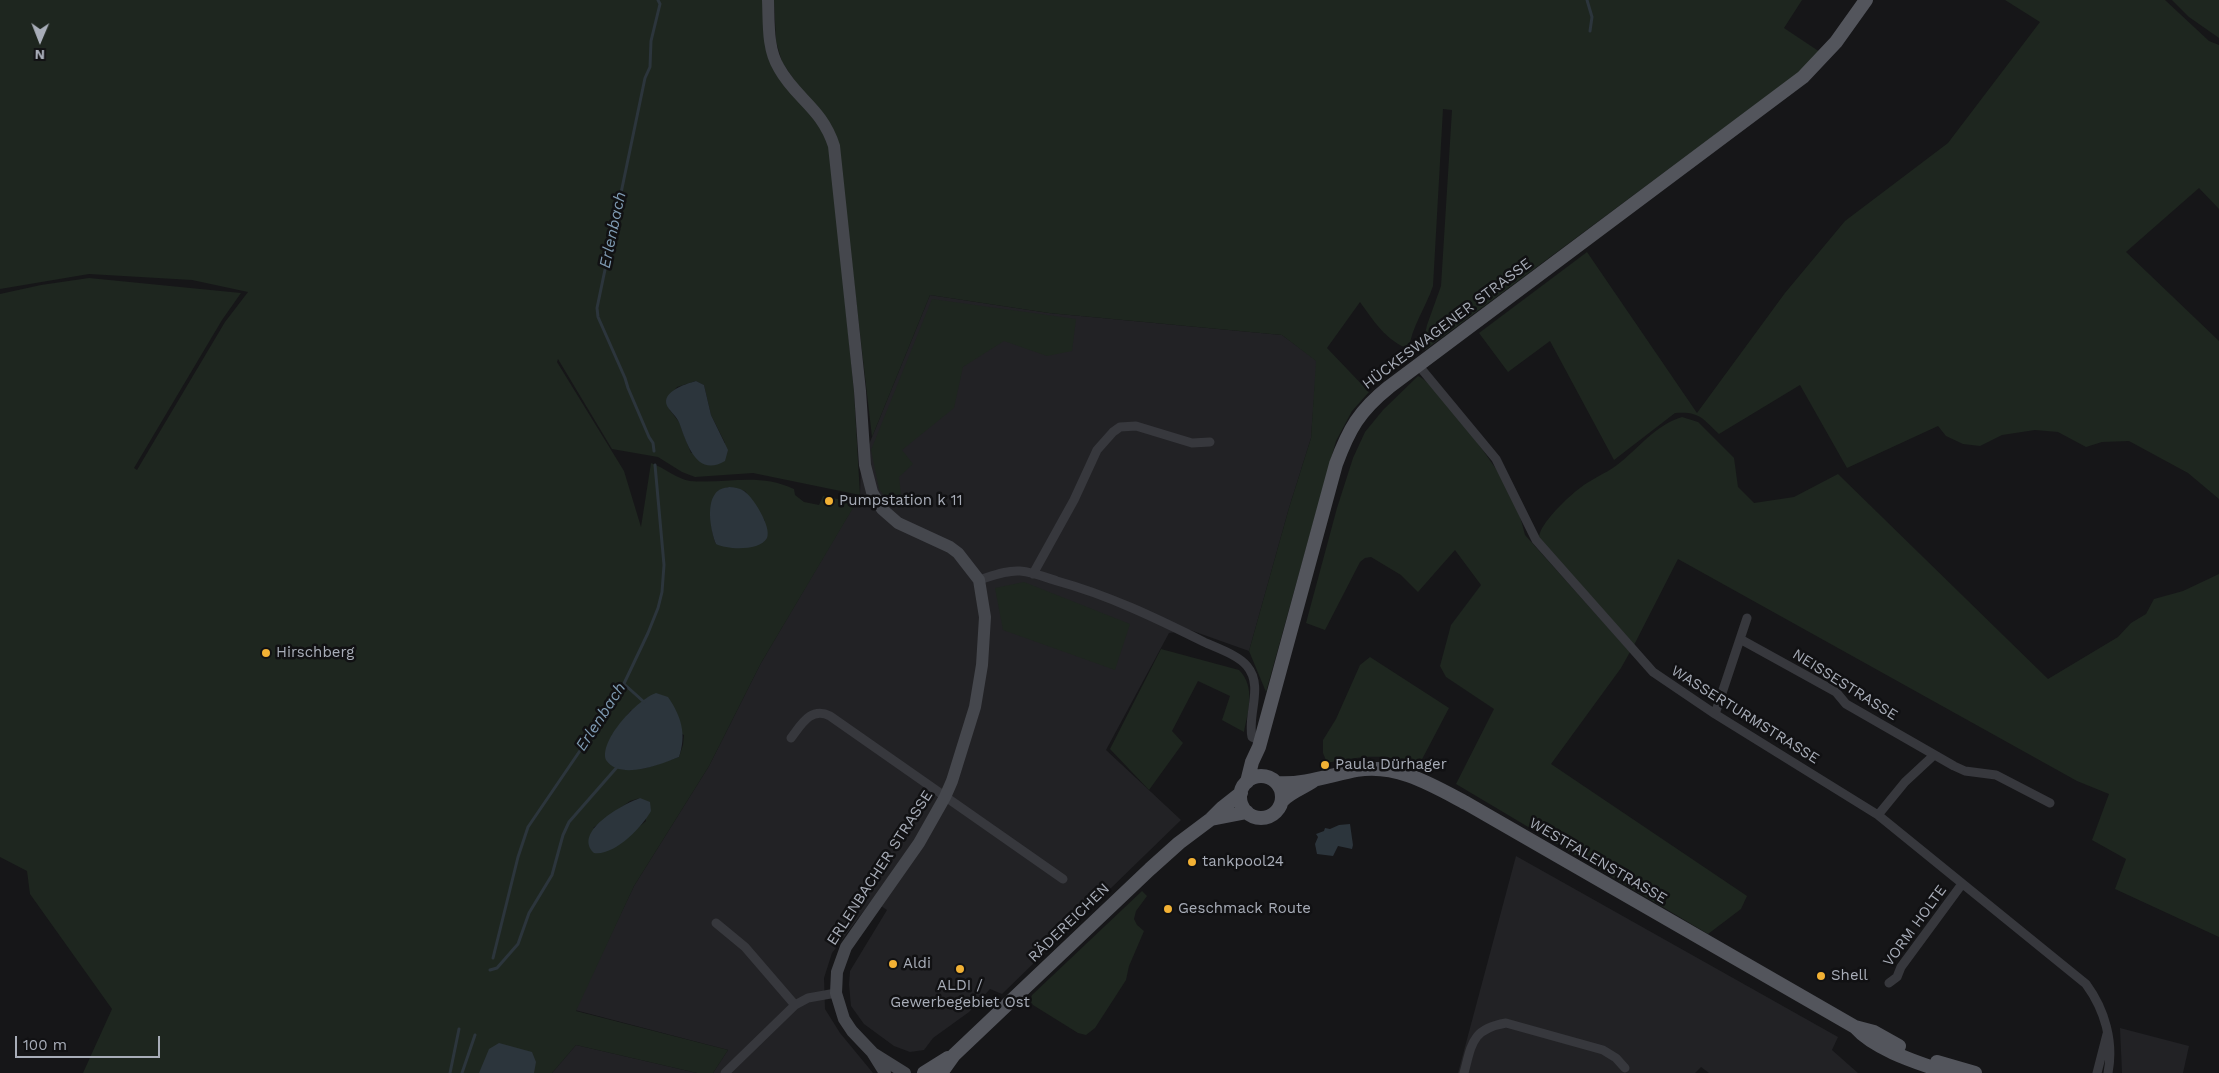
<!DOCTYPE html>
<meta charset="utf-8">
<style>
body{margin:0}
#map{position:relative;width:2219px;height:1073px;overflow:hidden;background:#161618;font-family:"Work Sans",sans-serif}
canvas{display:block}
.north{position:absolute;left:15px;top:15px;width:50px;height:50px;-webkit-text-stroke:4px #111113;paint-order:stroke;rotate:181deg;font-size:14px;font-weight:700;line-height:20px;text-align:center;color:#a8adb8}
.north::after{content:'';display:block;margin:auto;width:18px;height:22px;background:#a8adb8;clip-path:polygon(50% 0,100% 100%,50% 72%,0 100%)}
.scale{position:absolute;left:15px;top:1036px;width:145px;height:22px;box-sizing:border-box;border:2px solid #a8adb8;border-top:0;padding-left:6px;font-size:15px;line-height:18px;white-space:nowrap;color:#a8adb8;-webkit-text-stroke:4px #111113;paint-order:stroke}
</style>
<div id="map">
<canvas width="2219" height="1073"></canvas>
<div class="north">N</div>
<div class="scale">100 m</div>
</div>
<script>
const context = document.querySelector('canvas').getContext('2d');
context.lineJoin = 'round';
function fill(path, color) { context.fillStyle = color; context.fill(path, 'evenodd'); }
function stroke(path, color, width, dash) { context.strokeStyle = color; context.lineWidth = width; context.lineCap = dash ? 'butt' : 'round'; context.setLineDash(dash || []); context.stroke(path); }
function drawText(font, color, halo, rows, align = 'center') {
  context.font = font + ' "Work Sans",sans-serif'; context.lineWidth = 5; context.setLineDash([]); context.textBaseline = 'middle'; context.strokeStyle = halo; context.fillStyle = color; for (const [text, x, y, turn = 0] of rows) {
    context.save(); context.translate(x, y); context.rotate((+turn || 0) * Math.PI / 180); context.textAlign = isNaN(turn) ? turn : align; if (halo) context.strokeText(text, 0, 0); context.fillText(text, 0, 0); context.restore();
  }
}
const built = new Path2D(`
 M930 295 1049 313 1282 335 1317 361 1311 438 1289 508 1249 651 1190 630 1169 633 1106 750 1181 820 1002 994 990 989 969 1012 933 1038 924 1050 910 1052 894 1046 864 1024 851 1006 849 984 850 971 887 910 872 900 832 953 824 978 825 1009 840 1033 873 1073H713L728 1050 575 1010 634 886 709 766 761 663 860 495 861 464Z
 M1516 856 1838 1037 1832 1050 1858 1073H1709L1701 1067 1695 1073H1458Z
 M2120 1028 2189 1046 2183 1073H2122Z
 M576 1045 697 1073H552Z`);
const green = new Path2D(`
 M0 0H763L766 47 819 121 830 148 854 392 860 495 753 473 695 477 682 472 658 457 612 449 558 359 557 362 624 471 641 527 651 463C663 467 679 480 690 481 727 484 758 472 794 489L795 495 804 502 819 505 823 496 856 503 761 663 709 766 634 886 576 1011 728 1050 713 1073H697L576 1045 552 1073H83L112 1009 30 894 27 871 0 857V294L41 285 89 278 241 293 222 320 134 468 137 470 225 322 248 292 192 280 89 274 0 289ZM696 381 704 385 711 415 725 443 691 453 679 422 669 409 667 399 677 387ZM729 487 745 491 765 521 716 544C708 525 713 509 718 491ZM631 710 684 735 683 745 679 757 646 768 624 770 611 737ZM640 798 646 821 633 832 593 828 630 801Z
 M774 0H1802L1784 28 1820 52 1798 73 1425 350 1423 343 1427 325 1441 286 1452 110 1443 109 1433 286C1426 307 1411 328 1409 349 1386 341 1373 320 1360 302L1327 348 1369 392 1352 411 1336 441 1266 692 1249 651 1289 508 1311 438 1316 361 1282 335 1049 313 930 295 872 437 838 144 782 62 776 41Z
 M2005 0H2165L2209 41 2219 45V209L2199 188 2126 252 2219 341V499L2188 473 2129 441 2102 442 2086 447 2058 432 2035 430 2002 435 1980 446 1963 444 1946 436 1938 426 1847 468 1800 385 1719 434C1703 419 1700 411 1675 413L1614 460 1550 341 1508 372 1479 333 1587 252 1697 413 1785 293 1845 221 1948 143 2040 22Z
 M2172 0H2219V38L2189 17Z
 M932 299 1076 319 1072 351 1047 356 1004 341 963 367 954 408 902 450 913 464 899 477 901 494 890 503 879 489 871 450Z
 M1418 376C1435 382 1500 471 1510 491 1517 505 1521 519 1525 535L1630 652 1621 668 1551 764 1747 896 1741 909 1708 934 1456 784 1494 709 1446 677 1440 666 1451 625 1481 585 1455 550 1418 592 1401 575 1371 557 1365 558 1360 562 1325 630 1306 623 1337 508 1353 458 1365 432 1383 410Z
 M1682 417 1698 422 1734 458 1738 487 1754 503 1794 497 1838 474 2048 679 2118 637 2131 623 2146 614 2154 599 2183 591 2219 574V937L2115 889 2126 859 2092 840 2109 794 2077 781 1678 559 1634 645 1539 538C1539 524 1569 496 1580 488 1591 479 1605 474 1617 465 1638 449 1655 425 1682 417Z
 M1024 582 1130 624 1115 670 1003 630 995 588Z
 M1161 649 1239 670C1256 687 1248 712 1244 732L1222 720 1230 696 1198 681 1172 731 1183 743 1149 790 1110 749Z
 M1370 657 1449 708 1419 765C1382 753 1364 756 1327 763L1323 753V740L1336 719 1360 665Z
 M1142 891 1147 896 1136 911 1134 919 1137 925 1144 931 1129 966 1126 980 1095 1028 1086 1035 1078 1033 1033 1005 1030 1001 1032 995Z`);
const water = new Path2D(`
 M696 381 704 385 711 415 728 450 725 461C697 478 687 444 680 425 678 418 673 414 669 409 657 393 685 384 696 381Z
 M729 487C734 487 739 488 744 491 753 497 772 527 767 538 760 551 728 550 716 544 711 532 706 506 715 494 718 489 724 488 729 487Z
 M656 693 668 697C681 716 687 734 679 757 661 764 620 781 606 760 599 740 638 699 656 693Z
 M640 798 650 802 651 811C642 827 615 856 594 853 572 832 623 804 640 798Z
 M1350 824 1353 845 1352 849 1338 846 1333 856 1317 854 1315 844 1318 837 1316 834 1324 831 1325 828 1330 829 1339 825Z
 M499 1043 532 1052 536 1062 534 1073H479L489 1049Z`);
const stream = new Path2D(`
 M1587 0 1592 17 1590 31
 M654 451 653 443 649 437 628 388 625 378 598 317 597 308 645 78 650 67 651 41 660 4 658 0
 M624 684 644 702
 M493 958 518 857 528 827 620 692 648 633 658 608 662 592 664 565 655 465
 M490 970 497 968 518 944 529 913 552 875 563 835 569 822 618 766
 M450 1073 459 1029
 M462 1073 475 1035`);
const street = new Path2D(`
 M1419 366 1496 459 1536 540 1653 672 1715 714 1878 815 2086 984C2105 1010 2114 1042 2108 1073
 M1033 574 1074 500 1097 450 1113 432 1120 427 1136 426 1192 443 1210 442
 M979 580C992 576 1006 570 1020 571 1032 572 1045 577 1057 581 1108 595 1156 618 1204 642 1217 648 1238 655 1247 666 1264 686 1247 715 1252 737L1260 741
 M1740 639 1836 692 1846 704 1954 766 1965 771 1996 775 2050 803
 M1715 714 1747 618
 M791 738C801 725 811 706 830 716L1063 879
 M1878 815 1905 782 1933 756
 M716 923 745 947 795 1005
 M1889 983 1897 977 1901 967 1962 884
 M725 1073 795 1005 808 998 836 993
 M1464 1073C1472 1043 1472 1029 1506 1023L1603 1050 1616 1058 1625 1068
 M2097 1073 2107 1034`);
const secondary = new Path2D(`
 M768 0C769 22 767 49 779 68 796 99 822 108 834 146L860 391 865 465 872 492 882 509 898 523 950 547 958 553 979 580 985 617 982 665 975 707 952 781 945 797 919 843 846 947 837 972 836 993 844 1019 852 1031 872 1052 885 1073
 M873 1053 905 1073`);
const primary = new Path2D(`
 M1240 797a21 21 0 1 1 42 0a21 21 0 1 1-42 0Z
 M1247 782 1252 762 1259 747 1336 464C1349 429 1359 411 1389 387L1803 77 1836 42 1866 0
 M1277 783C1303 785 1331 775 1357 770 1396 763 1432 785 1466 803L1855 1027C1875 1050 1919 1063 1948 1073
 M1282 801C1290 792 1303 788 1313 781
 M1211 819 1247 812
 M1855 1027 1874 1032 1899 1046
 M1937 1062 1975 1073
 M924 1073 948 1058
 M941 1073 954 1055 1150 869 1179 843 1211 819 1222 808 1241 793`);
const markers = [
 [829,501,5,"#f2b134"],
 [266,653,5,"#f2b134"],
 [1325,765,5,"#f2b134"],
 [1192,862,5,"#f2b134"],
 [1168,909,5,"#f2b134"],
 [893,964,5,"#f2b134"],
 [960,969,5,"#f2b134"],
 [1821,976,5,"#f2b134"]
];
const streetNames = [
 ["HÜCKESWAGENER STRASSE",1447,324,-37],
 ["NEISSESTRASSE",1845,685,32],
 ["WASSERTURMSTRASSE",1745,715,32],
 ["WESTFALENSTRASSE",1598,861,30],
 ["ERLENBACHER STRASSE",880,868,-57],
 ["RÄDEREICHEN",1069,923,-44],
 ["VORM HOLTE",1915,926,-54]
];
const poiNames = [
 ["Pumpstation k 11",839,501],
 ["Hirschberg",276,653],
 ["Paula Dürhager",1335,765],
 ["tankpool24",1202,862],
 ["Geschmack Route",1178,909],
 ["Aldi",903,964],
 ["Shell",1831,976],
 ["ALDI /",960,986,"center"],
 ["Gewerbegebiet Ost",960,1003,"center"]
];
const waterNames = [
 ["Erlenbach",613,230,-78],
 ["Erlenbach",601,717,-57]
];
fill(built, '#222225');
fill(green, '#1e261f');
fill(water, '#2c353c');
stroke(stream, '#2c353c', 3);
stroke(street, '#37383d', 9);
stroke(secondary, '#45474d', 12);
stroke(primary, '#53555c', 14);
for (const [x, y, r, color] of markers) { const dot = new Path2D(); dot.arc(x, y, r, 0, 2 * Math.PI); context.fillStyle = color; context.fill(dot); stroke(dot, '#111113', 2); }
drawText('15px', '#a8adb8', '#111113', streetNames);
drawText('15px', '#a8adb8', '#111113', poiNames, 'left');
drawText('italic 16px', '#7f9bb3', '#111113', waterNames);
</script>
